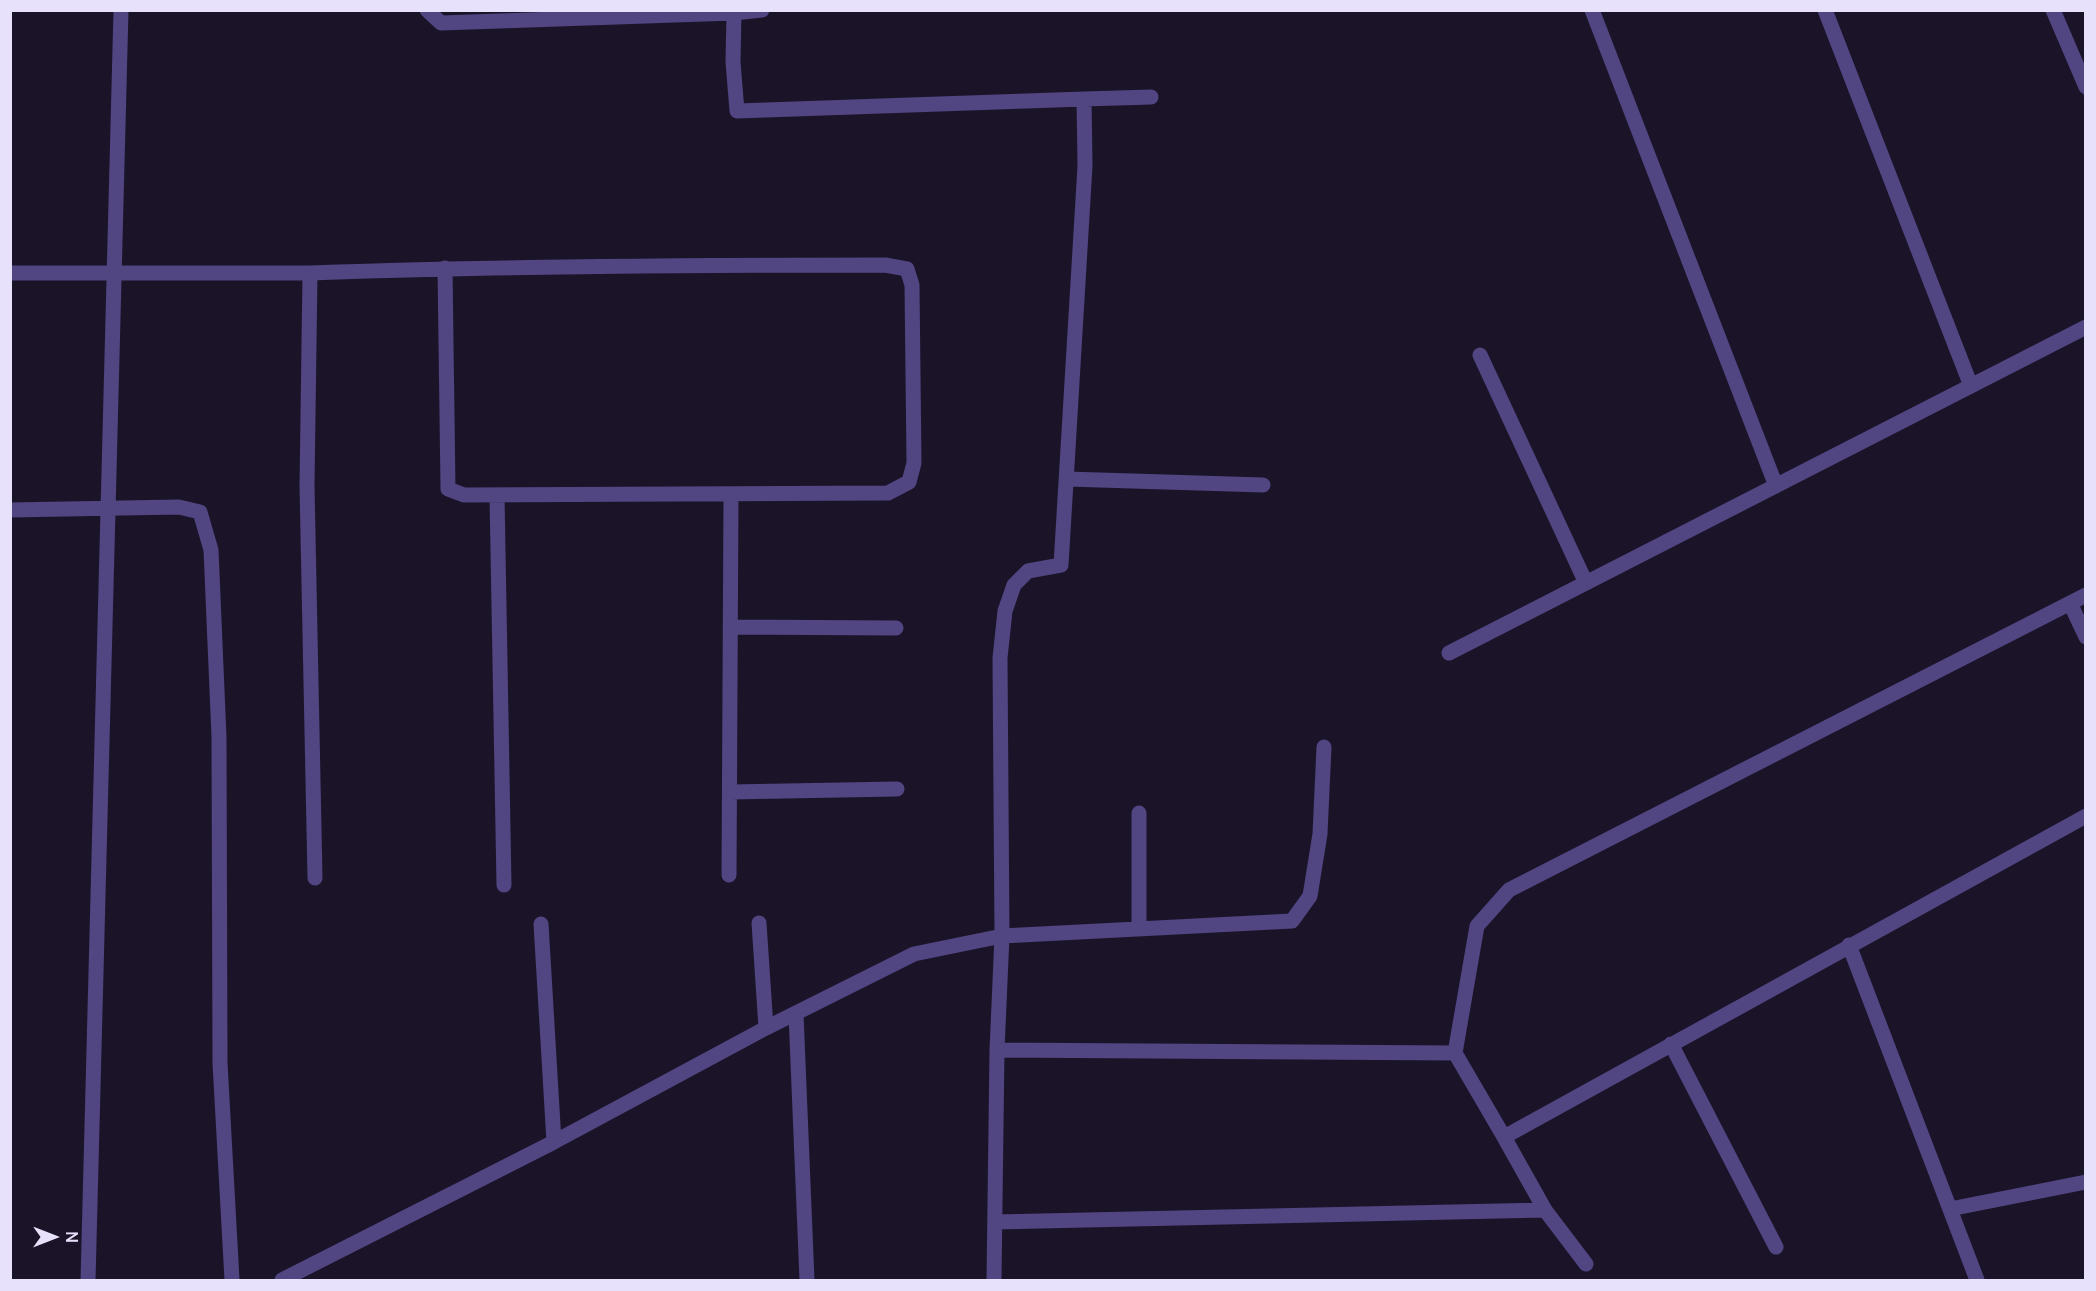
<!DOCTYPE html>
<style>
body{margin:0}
#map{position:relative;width:2096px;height:1291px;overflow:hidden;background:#1b1429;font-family:Manrope,sans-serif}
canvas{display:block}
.frame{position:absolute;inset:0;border:12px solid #e8e1fb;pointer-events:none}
.north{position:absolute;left:24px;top:1207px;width:60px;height:60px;-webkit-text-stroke:4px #1b1429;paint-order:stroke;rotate:90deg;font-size:16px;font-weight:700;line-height:24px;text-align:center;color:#e8e1fb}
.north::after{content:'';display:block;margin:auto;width:21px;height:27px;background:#e8e1fb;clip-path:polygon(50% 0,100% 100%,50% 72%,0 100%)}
</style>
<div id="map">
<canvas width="2096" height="1291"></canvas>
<div class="frame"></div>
<div class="north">N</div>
</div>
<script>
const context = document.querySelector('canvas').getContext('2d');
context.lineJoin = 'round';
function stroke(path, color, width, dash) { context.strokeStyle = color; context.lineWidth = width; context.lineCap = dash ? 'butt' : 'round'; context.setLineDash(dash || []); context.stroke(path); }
const minor = new Path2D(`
 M427 10 441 23 734 13
 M762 10 734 13 733 62 737 111 1084 99 1085 166 1061 565 1028 571 1014 585 1005 611 1000 658 1002 936 1292 921 1310 896 1320 834 1324 747
 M1592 10 1776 486
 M1825 10 1971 386
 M2053 10 2086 87
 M1084 99 1151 97
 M10 273H310L307 486 315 878
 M310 273C502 266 693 265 885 265L907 269 912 285 914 463 909 482 888 493 464 495 448 489 445 268
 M1480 355 1586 583
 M1067 479 1263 485
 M497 495 504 885
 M10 510 179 507 200 512 211 550 219 737 220 1063 232 1280
 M2070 603 2086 637
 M730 627 896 628
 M1449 653 2086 327
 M730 792 897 789
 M1139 813V929
 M729 875 731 495
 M759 923 766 1028
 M541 924 554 1142
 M1849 945 1977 1280
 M796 1014 807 1280
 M1671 1044 1776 1247
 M1455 1053 1477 926 1509 890 2086 595
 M1950 1209 2086 1182
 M1545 1210 1586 1264
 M995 1222 1545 1210 1504 1137
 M88 1280 121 10
 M282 1280 554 1142 766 1028 914 954 1002 936 997 1050
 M994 1280 997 1050 1455 1053 1504 1137 2086 816`);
stroke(minor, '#514582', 15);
</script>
